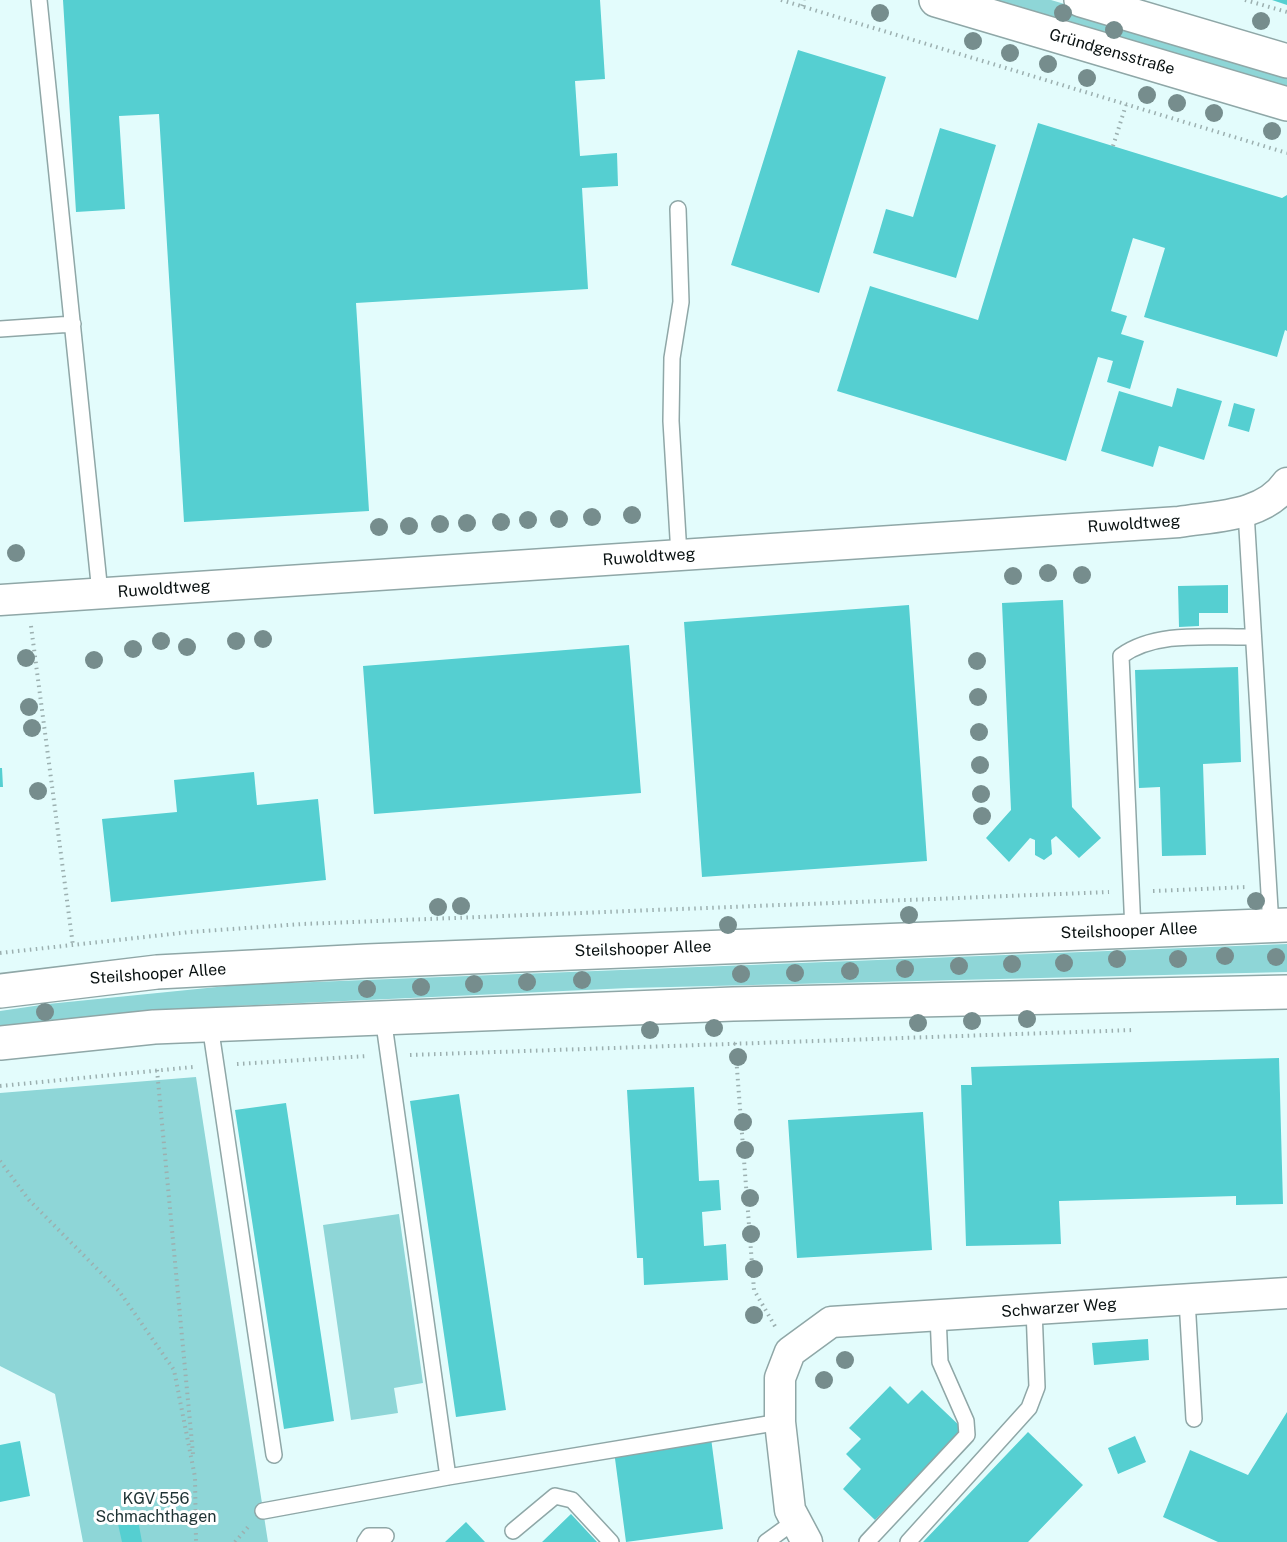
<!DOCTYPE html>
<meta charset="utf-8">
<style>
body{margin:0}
canvas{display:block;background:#e3fcfc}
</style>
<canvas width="1287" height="1542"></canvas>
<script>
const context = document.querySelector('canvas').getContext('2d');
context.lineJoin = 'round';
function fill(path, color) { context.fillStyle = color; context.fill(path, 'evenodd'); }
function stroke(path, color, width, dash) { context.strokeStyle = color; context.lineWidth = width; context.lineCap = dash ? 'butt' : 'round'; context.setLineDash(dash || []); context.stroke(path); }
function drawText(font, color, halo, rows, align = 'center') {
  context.font = font + ' "Public Sans",sans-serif'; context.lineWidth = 6; context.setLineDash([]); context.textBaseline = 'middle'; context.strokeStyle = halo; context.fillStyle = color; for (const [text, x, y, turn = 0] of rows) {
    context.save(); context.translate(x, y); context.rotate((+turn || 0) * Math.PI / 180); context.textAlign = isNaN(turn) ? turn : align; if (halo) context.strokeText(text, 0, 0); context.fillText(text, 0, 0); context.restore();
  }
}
const green = new Path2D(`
 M981 0H1051L1287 70V93Z
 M1287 944V972L629 988 235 1006 0 1026V1011L48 1004 237 985Z
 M196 1077 268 1542H83L55 1394 0 1366V1093Z
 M399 1214 423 1383 394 1388 398 1413 351 1420 323 1225Z`);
const building = new Path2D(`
 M63 0H600L605 79 575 81 580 156 617 153 618 186 582 188 588 289 356 303 369 511 184 522 159 114 119 116 125 209 76 212Z
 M1272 0H1287V5Z
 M798 50 886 77 819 293 731 265Z
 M1038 123 1282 198 1287 195V331L1285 330 1277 357 1144 317 1165 248 1133 238 1111 311 1127 316 1121 334 1144 341 1130 389 1107 382 1113 361 1098 357 1066 461 837 391 870 286 978 320Z
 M940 128 996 145 956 278 873 253 886 209 913 217Z
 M1177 388 1222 401 1204 460 1159 446 1153 467 1101 451 1119 391 1172 407Z
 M1234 403 1255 409 1249 432 1228 426Z
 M1228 585V613H1199V626L1179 627 1178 586Z
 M1063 600 1072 807 1101 838 1079 858 1056 836 1051 840 1052 854 1044 860 1035 855V840L1030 838 1009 862 986 838 1011 810 1002 603Z
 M909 605 927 861 702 877 684 622Z
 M629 645 641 793 374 814 363 666Z
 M1238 667 1241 762 1203 764 1206 855 1162 856 1160 787 1139 788 1135 670Z
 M0 768H2L3 787H0Z
 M254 772 257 805 318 799 326 880 111 902 102 819 177 812 174 780Z
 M1279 1058 1283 1204 1236 1205V1196L1059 1201 1061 1244 966 1246 961 1085H972L971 1067Z
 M694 1087 699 1181 719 1180 721 1210 702 1212 704 1246 726 1244 728 1280 644 1285 643 1258H637L627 1090Z
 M459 1094 506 1410 456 1417 410 1101Z
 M286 1103 334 1421 284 1429 235 1110Z
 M923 1112 932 1250 797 1258 788 1120Z
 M1148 1339 1149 1360 1094 1365 1092 1343Z
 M890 1386 908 1404 922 1390 963 1429 875 1520 843 1489 861 1469 846 1454 861 1439 849 1428Z
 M1287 1412V1542H1218L1163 1517 1190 1450 1248 1475Z
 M1028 1432 1083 1485 1028 1542H923Z
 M1135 1436 1146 1462 1118 1474 1108 1448Z
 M711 1438 723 1529 626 1542 614 1451Z
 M20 1441 30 1496 0 1502V1445Z
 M571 1514 597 1542H542Z
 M138 1520 142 1542H122L118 1524Z
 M466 1522 485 1542H445Z`);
const path = new Path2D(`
 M781 0 1287 153
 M1245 0 1287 12
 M802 6 804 0
 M1113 146 1126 105
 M31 626 73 946
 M1153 891 1247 887
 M0 953 190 932 302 924 1109 892
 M735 1043 754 1290 776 1328
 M410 1055 1134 1030
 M237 1064 367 1056
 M157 1070 193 1454
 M0 1086 193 1067
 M0 1161 29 1200 119 1291 174 1370 195 1477 196 1542
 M235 1542 248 1527`);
const lane = new Path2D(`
 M39 0 100 593
 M678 209 681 302 672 358 671 421 679 555
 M0 329 73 324
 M1246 512 1271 926
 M1133 931 1121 656C1157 630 1211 638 1253 637
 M383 1017 448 1477
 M210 1025 274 1455
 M1187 1300 1194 1419
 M263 1511 448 1477 780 1422
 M513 1531 555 1496 572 1500 611 1542
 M365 1542 369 1536H386
 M766 1542 795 1521
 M867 1542 967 1435 966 1421 940 1362 938 1315
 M908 1542 1029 1408 1037 1387 1034 1309`);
const street = new Path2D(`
 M0 600 1179 522C1215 516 1264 517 1287 483
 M807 1542 790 1510 780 1422V1378L790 1352 831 1322 1287 1293`);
const secondary = new Path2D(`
 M936 0 1287 104
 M1081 0 1287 61
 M0 991 157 972 367 961 1287 925
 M0 1043 154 1027 733 1004 1287 992`);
const trees = [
 [880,13],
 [1063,13],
 [1261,21],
 [1114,30],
 [973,41],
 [1010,53],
 [1048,64],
 [1087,78],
 [1147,95],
 [1177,103],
 [1214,113],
 [1272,131],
 [632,515],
 [592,517],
 [559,519],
 [528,520],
 [501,522],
 [467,523],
 [440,524],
 [409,526],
 [379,527],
 [16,553],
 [1048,573],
 [1082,575],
 [1013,576],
 [263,639],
 [161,641],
 [236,641],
 [187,647],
 [133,649],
 [26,658],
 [94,660],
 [977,661],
 [978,697],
 [29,707],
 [32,728],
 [979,732],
 [980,765],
 [38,791],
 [981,794],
 [982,816],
 [1256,901],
 [461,906],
 [438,907],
 [909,915],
 [728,925],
 [1225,956],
 [1276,957],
 [1117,959],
 [1178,959],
 [1064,963],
 [1012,964],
 [959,966],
 [905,969],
 [850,971],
 [795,973],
 [741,974],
 [582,980],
 [527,982],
 [474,984],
 [421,987],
 [367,989],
 [45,1012],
 [1027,1019],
 [972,1021],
 [918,1023],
 [714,1028],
 [650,1030],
 [738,1057],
 [743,1122],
 [745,1150],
 [750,1198],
 [751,1234],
 [754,1269],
 [754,1315],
 [845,1360],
 [824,1380]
];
const streetNames = [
 ["Gründgensstraße",1112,52,16],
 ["Ruwoldtweg",1134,524,-4],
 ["Ruwoldtweg",649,557,-4],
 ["Ruwoldtweg",164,589,-4],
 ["Steilshooper Allee",1129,931,-2],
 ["Steilshooper Allee",643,949,-2],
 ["Steilshooper Allee",158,974,-4],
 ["Schwarzer Weg",1059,1308,-4]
];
const parkNames = [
 ["KGV 556",156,1499],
 ["Schmachthagen",156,1517]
];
fill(green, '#8ed6d7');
fill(building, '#55cfd1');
stroke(lane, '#8fa7a7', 18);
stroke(street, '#8fa7a7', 33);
stroke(secondary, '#8fa7a7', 36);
stroke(path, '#9cb0b0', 4, [1.5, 4.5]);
stroke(lane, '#fff', 15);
stroke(street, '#fff', 30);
stroke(secondary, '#fff', 33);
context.fillStyle = '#768d8d';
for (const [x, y] of trees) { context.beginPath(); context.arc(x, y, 9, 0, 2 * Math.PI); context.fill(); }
drawText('16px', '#091111', '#fff', streetNames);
drawText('16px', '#1d3233', '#fff', parkNames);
</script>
